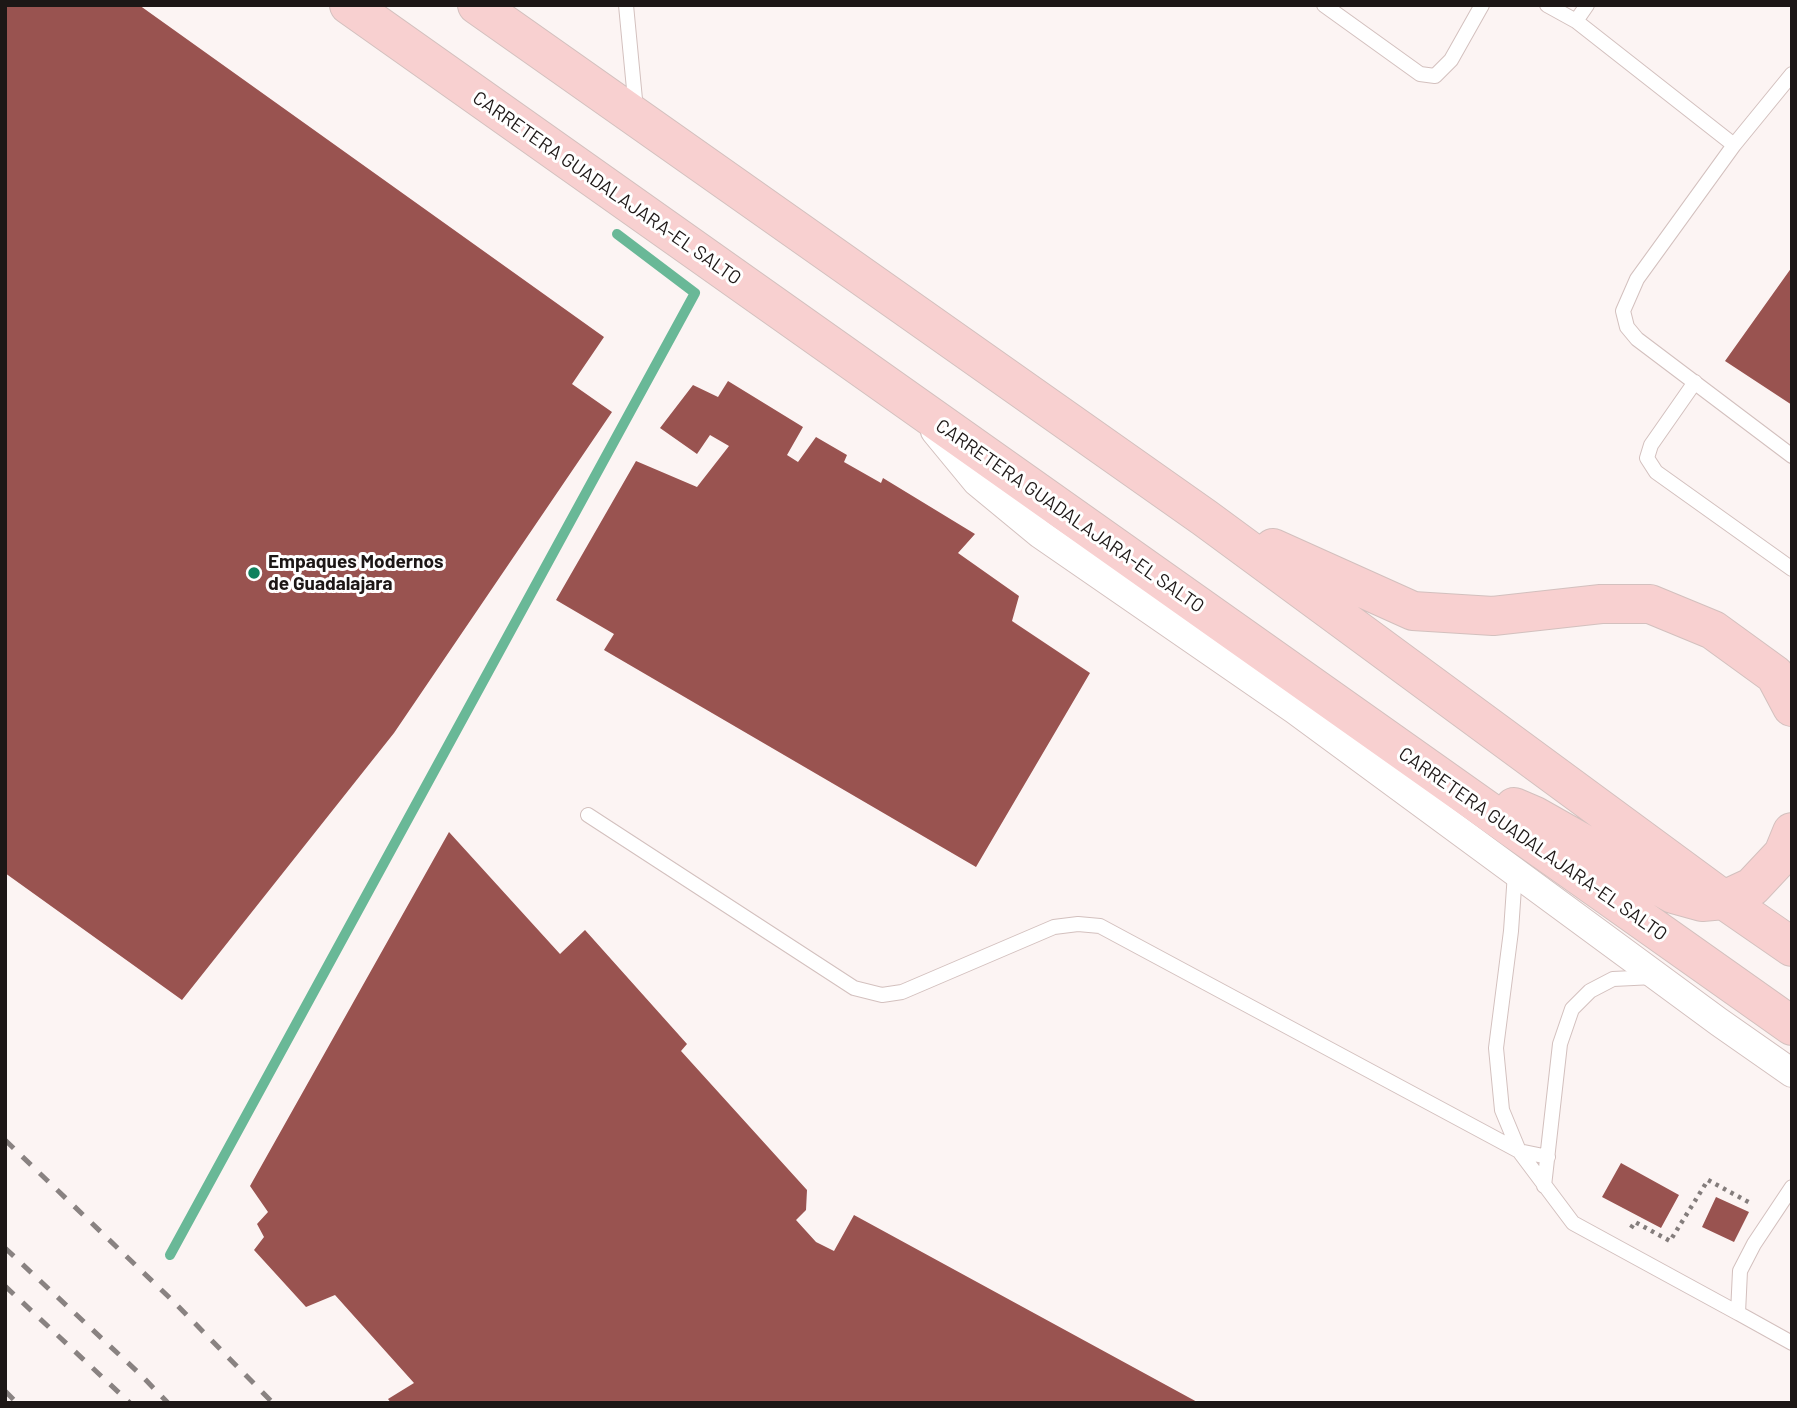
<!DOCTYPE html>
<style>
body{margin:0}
#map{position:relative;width:1797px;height:1408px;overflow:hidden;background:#fcf4f3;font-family:Barlow,sans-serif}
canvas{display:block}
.frame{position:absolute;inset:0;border:7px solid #1d1716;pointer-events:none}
</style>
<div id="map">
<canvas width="1797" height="1408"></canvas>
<div class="frame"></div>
</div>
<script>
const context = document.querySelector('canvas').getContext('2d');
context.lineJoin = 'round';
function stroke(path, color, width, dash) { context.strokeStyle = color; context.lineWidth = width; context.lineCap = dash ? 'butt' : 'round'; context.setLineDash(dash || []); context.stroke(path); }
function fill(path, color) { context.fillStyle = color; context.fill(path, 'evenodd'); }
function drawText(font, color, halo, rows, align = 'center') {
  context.font = font + ' Barlow,sans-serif'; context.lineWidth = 6; context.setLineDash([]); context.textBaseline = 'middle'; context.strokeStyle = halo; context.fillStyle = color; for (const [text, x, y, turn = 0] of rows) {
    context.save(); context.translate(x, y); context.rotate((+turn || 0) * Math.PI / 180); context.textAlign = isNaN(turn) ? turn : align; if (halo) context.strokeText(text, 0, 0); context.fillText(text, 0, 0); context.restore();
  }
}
const stream = new Path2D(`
 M170 1255 695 293 617 234`);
const building = new Path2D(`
 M5 5H139L604 337 572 384 612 412 394 733 182 1000 5 873Z
 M1792 267V405L1725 361Z
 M728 381 803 427 787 455 798 462 816 437 847 455 844 462 881 483 883 478 975 534 958 553 1019 596 1012 621 1090 673 976 867 604 650 614 634 556 600 636 461 697 487 729 446 710 435 697 454 660 428 693 385 718 397Z
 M449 832 560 954 585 930 687 1044 681 1051 807 1190 806 1210 796 1220 816 1242 834 1251 854 1215 1199 1403H391L388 1399 414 1383 335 1295 306 1307 254 1250 264 1237 257 1224 268 1212 250 1186Z
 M1621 1163 1679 1195 1661 1228 1602 1197Z
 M1716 1197 1749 1212 1734 1242 1702 1227Z`);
const path = new Path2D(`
 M1631 1228 1635 1222 1670 1241 1708 1180 1752 1204`);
const lane = new Path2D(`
 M626 5 636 110
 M1324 5 1420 74 1435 76 1451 60 1482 5
 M1547 5 1576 21 1734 145
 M1576 21 1587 5
 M1792 74 1734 145 1637 279 1623 311 1627 327 1637 339 1792 456
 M1695 382 1651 445 1647 458 1656 472 1792 569
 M588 815 854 988 882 995 902 992 1054 927 1078 924 1100 926 1519 1151 1548 1157
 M1515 873 1511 931 1496 1048 1502 1110 1519 1151 1573 1223 1738 1313
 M1544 1186 1560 1044 1572 1009 1590 991 1613 979 1654 977
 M1792 1187 1754 1244 1740 1271 1738 1313 1792 1343`);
const street = new Path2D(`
 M935 431 977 482 1040 534 1295 710 1719 1022 1792 1073`);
const secondary = new Path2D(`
 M349 5 1792 1026
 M477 5 1205 518 1724 900 1792 947
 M1273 548 1413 611 1493 616 1601 604H1650L1713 630 1775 675 1792 707
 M1514 807 1535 816 1673 894 1702 902 1724 900 1752 887 1783 854 1792 832`);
const rail = new Path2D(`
 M5 1140 173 1301 273 1403
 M5 1248 142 1376 168 1403
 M5 1286 130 1403
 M5 1391 17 1403`);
const markers = [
 [254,573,7,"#11815e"]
];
const streetNames = [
 ["CARRETERA GUADALAJARA-EL SALTO",607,188,35],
 ["CARRETERA GUADALAJARA-EL SALTO",1070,516,35],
 ["CARRETERA GUADALAJARA-EL SALTO",1533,844,35]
];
const poiNames = [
 ["Empaques Modernos",268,562],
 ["de Guadalajara",268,584]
];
stroke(stream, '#69b897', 10);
fill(building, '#995350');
stroke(lane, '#d3c0be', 16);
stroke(street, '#d3c0be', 30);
stroke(secondary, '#d3c0be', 40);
stroke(path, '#847d7c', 4.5, [3.5, 5]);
stroke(lane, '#fff', 14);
stroke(street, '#fff', 28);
stroke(secondary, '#f8d0d0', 38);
stroke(rail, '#898281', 5, [12, 12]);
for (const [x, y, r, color] of markers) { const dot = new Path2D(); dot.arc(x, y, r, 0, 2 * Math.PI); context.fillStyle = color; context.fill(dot); stroke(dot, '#fff', 2.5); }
drawText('19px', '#1d1716', '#fff', streetNames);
drawText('bold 19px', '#1d1716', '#fff', poiNames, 'left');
</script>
